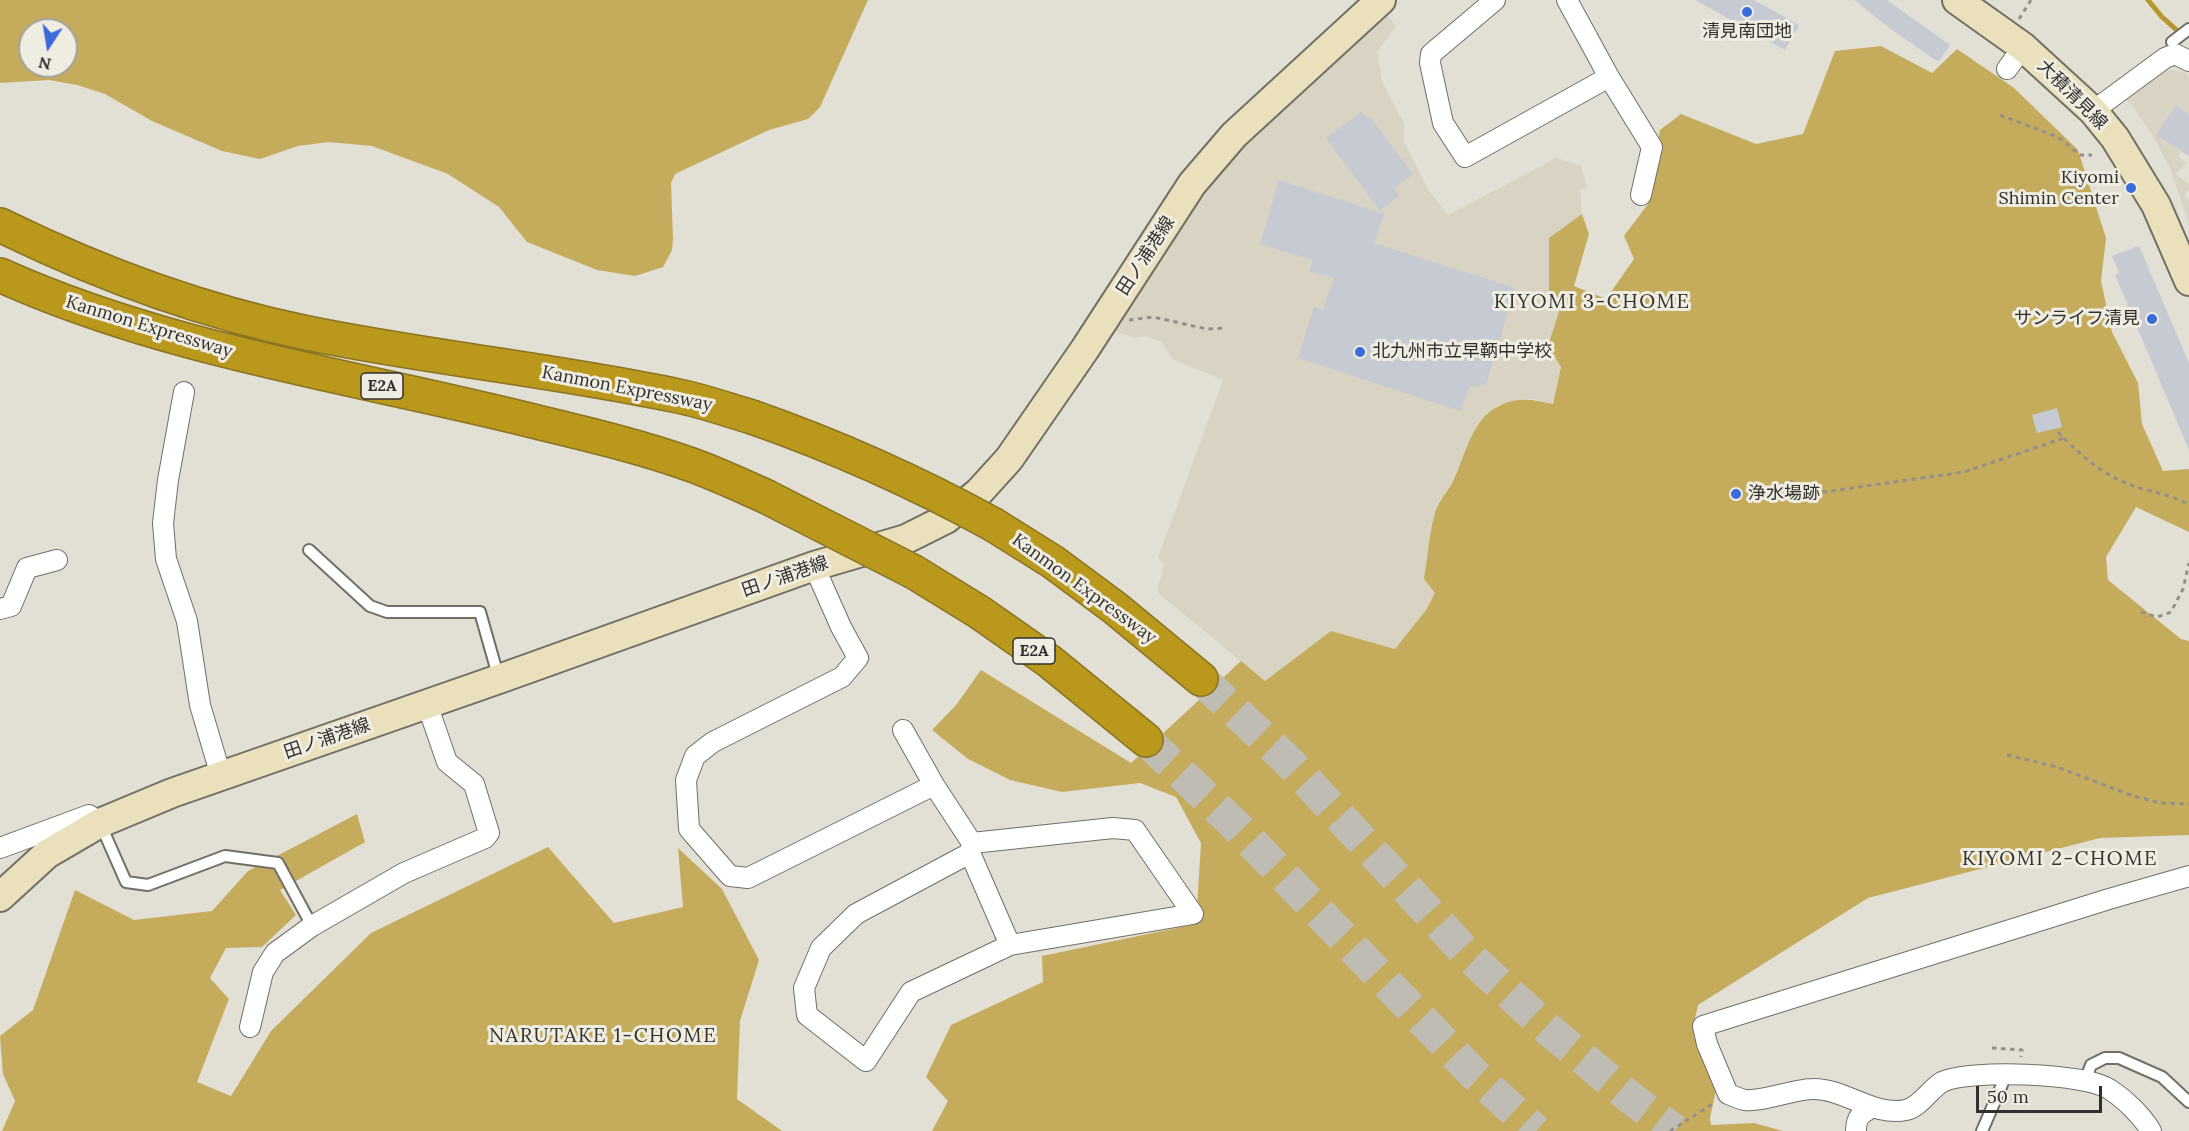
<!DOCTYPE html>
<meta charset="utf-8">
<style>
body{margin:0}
#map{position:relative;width:2189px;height:1131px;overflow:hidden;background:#e2dfd5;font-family:Lora,serif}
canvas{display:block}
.north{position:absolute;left:18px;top:18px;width:60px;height:60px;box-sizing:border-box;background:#efece2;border:2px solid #a3a19a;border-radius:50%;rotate:192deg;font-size:16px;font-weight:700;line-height:24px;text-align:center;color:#32302d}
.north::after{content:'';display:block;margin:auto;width:21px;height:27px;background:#3b6ada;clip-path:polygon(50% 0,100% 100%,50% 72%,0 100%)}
.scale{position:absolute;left:1976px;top:1086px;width:126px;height:27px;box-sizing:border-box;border:3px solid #32302d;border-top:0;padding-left:8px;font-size:18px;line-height:21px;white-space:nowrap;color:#32302d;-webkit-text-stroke:4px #efece2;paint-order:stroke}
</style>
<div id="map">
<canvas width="2189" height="1131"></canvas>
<div class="north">N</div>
<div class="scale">50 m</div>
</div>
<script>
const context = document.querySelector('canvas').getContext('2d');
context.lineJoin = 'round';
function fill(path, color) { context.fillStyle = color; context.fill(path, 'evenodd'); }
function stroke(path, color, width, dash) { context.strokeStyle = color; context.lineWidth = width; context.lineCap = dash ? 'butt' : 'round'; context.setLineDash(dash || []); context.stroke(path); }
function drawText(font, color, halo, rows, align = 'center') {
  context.font = font + ' Lora,"Noto Sans JP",serif'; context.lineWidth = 6; context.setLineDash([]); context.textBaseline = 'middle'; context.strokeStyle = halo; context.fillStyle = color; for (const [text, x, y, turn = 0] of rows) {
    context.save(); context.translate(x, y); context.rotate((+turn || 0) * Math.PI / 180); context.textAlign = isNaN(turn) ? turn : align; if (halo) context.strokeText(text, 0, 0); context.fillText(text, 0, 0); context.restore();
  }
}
const built = new Path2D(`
 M1387 15 1396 26 1377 52 1382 81 1404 124V141L1429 191 1448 215 1557 158 1581 166 1587 187 1580 190 1582 214 1549 238 1561 304 1548 346 1561 367 1552 404 1535 399 1517 400 1499 405 1487 414 1479 423 1452 481 1436 509 1435 593 1426 610 1395 649 1331 631 1265 681 1157 592 1164 564 1158 558 1223 380 1172 359 1162 342 1145 336 1136 338 1110 329 1197 195 1230 154Z
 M2167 70 2185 72 2189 77V115L2176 106 2156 135 2182 152 2178 156 2186 163 2176 174 2189 184V189L2184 196 2189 200V223L2169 166 2153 136 2133 107 2125 99Z`);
const green = new Path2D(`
 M0 0H868L820 107 808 119 769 130 675 174 671 183 673 239 672 250 663 267 635 276 597 270 527 242 499 207 448 174 372 146 328 142 298 146 260 159 222 151 152 121 105 94 77 85 49 80 0 83ZM30 30H66V66H30Z
 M1881 46 1932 73 1957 49 2014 88 2078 150 2106 238 2101 281 2112 332 2138 383 2142 424 2163 471 2189 469V532L2136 507 2106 557 2108 580 2181 639 2189 641V835L2100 838 1868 898 1698 1005 1693 1028 1716 1090 1710 1118 1711 1125 1754 1123 1783 1131H932L948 1101 926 1077 951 1025 1043 982 1042 956 1196 924 1201 843 1176 797 1140 783 1062 792 1010 780 968 759 932 730 956 705 981 670 1131 763 1241 661 1265 681 1331 631 1395 649 1426 610 1435 593 1424 579C1428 556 1429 532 1436 510 1439 501 1447 492 1452 483 1465 458 1471 419 1499 406 1518 396 1534 400 1553 404L1561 367 1548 346 1561 305 1549 300V238L1582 214 1589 234 1574 286 1606 299 1634 259 1624 236 1648 204 1660 130 1681 114 1756 144 1803 134 1835 51Z
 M357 814 365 842 280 890 296 915 262 947 226 948 210 978 229 999 197 1082 231 1096 271 1031 371 933 548 847 614 923 683 907 678 848 722 889 759 960 740 1021 737 1099 782 1131H2L15 1101 3 1074 0 1036 33 1010 75 890 134 920 212 911 248 871Z`);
const stream = new Path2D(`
 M2148 0 2162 17 2179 32`);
const building = new Path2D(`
 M1695 0H1754L1799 25 1785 50Z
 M1854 0H1887L1950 45 1939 61 1934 59 1892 30Z
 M2176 105 2189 115V156L2156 135Z
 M1361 112 1368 119 1370 117 1413 174 1394 188 1399 196 1380 211 1326 138Z
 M1279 180 1384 214 1374 243 1515 288 1486 385 1481 384 1479 388 1470 385 1461 411 1298 358 1314 307 1323 310 1334 278 1309 272 1313 260 1260 244Z
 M2139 246 2189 363V450L2115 275 2119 273 2112 256Z
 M2057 408 2062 427 2037 433 2032 415Z`);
const highwayTunnel = new Path2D(`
 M1201 679 1291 764 1470 957 1548 1029 1632 1099 1675 1131
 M1146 740 1234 824 1477 1077 1536 1131`);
const path = new Path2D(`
 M2019 19 2031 0
 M2000 115 2058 137 2080 155H2092
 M1129 320 1153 317 1207 329 1225 328
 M2058 432C2078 453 2099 472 2126 483 2147 492 2169 493 2189 505
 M1789 481 1817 493 1964 472 2064 438
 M2141 612 2157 617 2171 612 2183 589 2189 563
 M2007 755 2057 767 2133 796 2161 803 2189 804
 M1992 1048 2022 1050 2021 1057
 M1670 1131 1714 1103`);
const lane = new Path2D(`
 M2172 42 2189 29
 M309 550 370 606 387 612H480L499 679
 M100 823 126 882 148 885 225 856 278 863 312 926
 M2085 1081 2091 1065 2105 1058H2119L2162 1077 2189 1102
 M1982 1131 2007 1073`);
const street = new Path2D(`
 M1495 0 1431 54 1430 63 1443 123 1465 157 1609 77
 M1567 0 1609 77 1652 147 1641 195
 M2007 69 2023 47
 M2093 111 2165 58 2175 54 2189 61
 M184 392 168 480 163 523 166 559 187 621 200 705 221 776
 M814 566 841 627 858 658 842 677 713 742 695 756 686 780 689 829 730 876 748 878 934 785
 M0 609 11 606 27 568 57 560
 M903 730 934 785 972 843 970 853 1010 945
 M0 848 89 815 100 823
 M970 853 856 914 821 948 804 988 807 1015 866 1061 911 992 1010 945 1193 914 1135 830 1113 828 972 843
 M250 1027 263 972 275 953 312 926 404 873 485 838 489 833 474 784 447 762 427 704
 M1856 1131C1856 1116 1862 1113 1873 1107
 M2151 1131C2142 1116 2125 1099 2109 1089 2085 1073 1969 1069 1942 1082 1930 1089 1920 1107 1906 1110 1874 1117 1843 1088 1813 1089 1794 1089 1763 1102 1745 1100 1740 1099 1733 1096 1728 1094L1707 1044 1703 1026 2109 899 2189 876`);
const secondary = new Path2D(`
 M1957 0 2023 47 2093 111 2115 138 2156 205 2189 281
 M0 897 47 854 100 823 172 793 499 679 814 566 906 539 946 519 979 492 1009 459 1085 349 1192 184 1234 135 1381 0`);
const highway = new Path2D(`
 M0 225C98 273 200 311 307 333 430 358 555 370 678 396 703 401 728 410 752 417
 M0 275C171 352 360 377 541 423 591 435 641 447 689 464 715 473 740 485 765 496
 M994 525 1053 562 1115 608 1201 679
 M914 572 979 612 1049 661 1146 740`);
const highwayBridge = new Path2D(`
 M752 417C838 447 914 481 994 525
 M765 496 914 572`);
const markers = [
 [1747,12,6,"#3b6ada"],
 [2131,188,6,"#3b6ada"],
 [2152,319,6,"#3b6ada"],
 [1360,352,6,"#3b6ada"],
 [1736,494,6,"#3b6ada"]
];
const shields = [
 [382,386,42],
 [1034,651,42]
];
const shieldNames = [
 ["E2A",382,386],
 ["E2A",1034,651]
];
const poiNames = [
 ["清見南団地",1747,32,"center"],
 ["Kiyomi",2119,178],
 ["Shimin Center",2119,199],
 ["サンライフ清見",2140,319],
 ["北九州市立早鞆中学校",1372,352,"left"],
 ["浄水場跡",1748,494,"left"]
];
const streetNames = [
 ["大積清見線",2072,95,45],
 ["田ノ浦港線",1146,256,-57],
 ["Kanmon Expressway",149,327,17],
 ["Kanmon Expressway",627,389,11],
 ["田ノ浦港線",785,577,-19],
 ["Kanmon Expressway",1084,589,36],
 ["田ノ浦港線",327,739,-19]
];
const neighbourhoodNames = [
 ["KIYOMI 3-CHOME",1592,302],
 ["KIYOMI 2-CHOME",2060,859],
 ["NARUTAKE 1-CHOME",603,1036]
];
fill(built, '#d8d3c2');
fill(green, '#c5ac5d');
stroke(stream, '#b6972e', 5);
fill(building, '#c6cbd3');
stroke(highwayTunnel, '#bfbcb3', 33, [33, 16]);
stroke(lane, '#726f67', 14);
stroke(street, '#726f67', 22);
stroke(secondary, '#726f67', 32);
stroke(highway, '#8a7422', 36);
stroke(path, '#929089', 3, [4.5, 4.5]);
stroke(lane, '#fff', 10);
stroke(street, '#fff', 20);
stroke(secondary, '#eae0bb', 28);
stroke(highway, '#ba981c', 33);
stroke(highwayBridge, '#8a7422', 36, []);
stroke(highwayBridge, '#ba981c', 33);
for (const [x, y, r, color] of markers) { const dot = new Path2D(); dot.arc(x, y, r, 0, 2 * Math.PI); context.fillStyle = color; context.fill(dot); stroke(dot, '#efece2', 2); }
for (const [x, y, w] of shields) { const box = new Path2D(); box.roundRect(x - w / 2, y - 13, w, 26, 4.5); context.fillStyle = '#efece2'; context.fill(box); stroke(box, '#32302d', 1.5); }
drawText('bold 16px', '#32302d', null, shieldNames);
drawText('18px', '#32302d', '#efece2', poiNames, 'right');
drawText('18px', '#32302d', '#efece2', streetNames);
context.letterSpacing = '1.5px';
drawText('20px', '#34312a', '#efece2', neighbourhoodNames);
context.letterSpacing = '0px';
</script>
